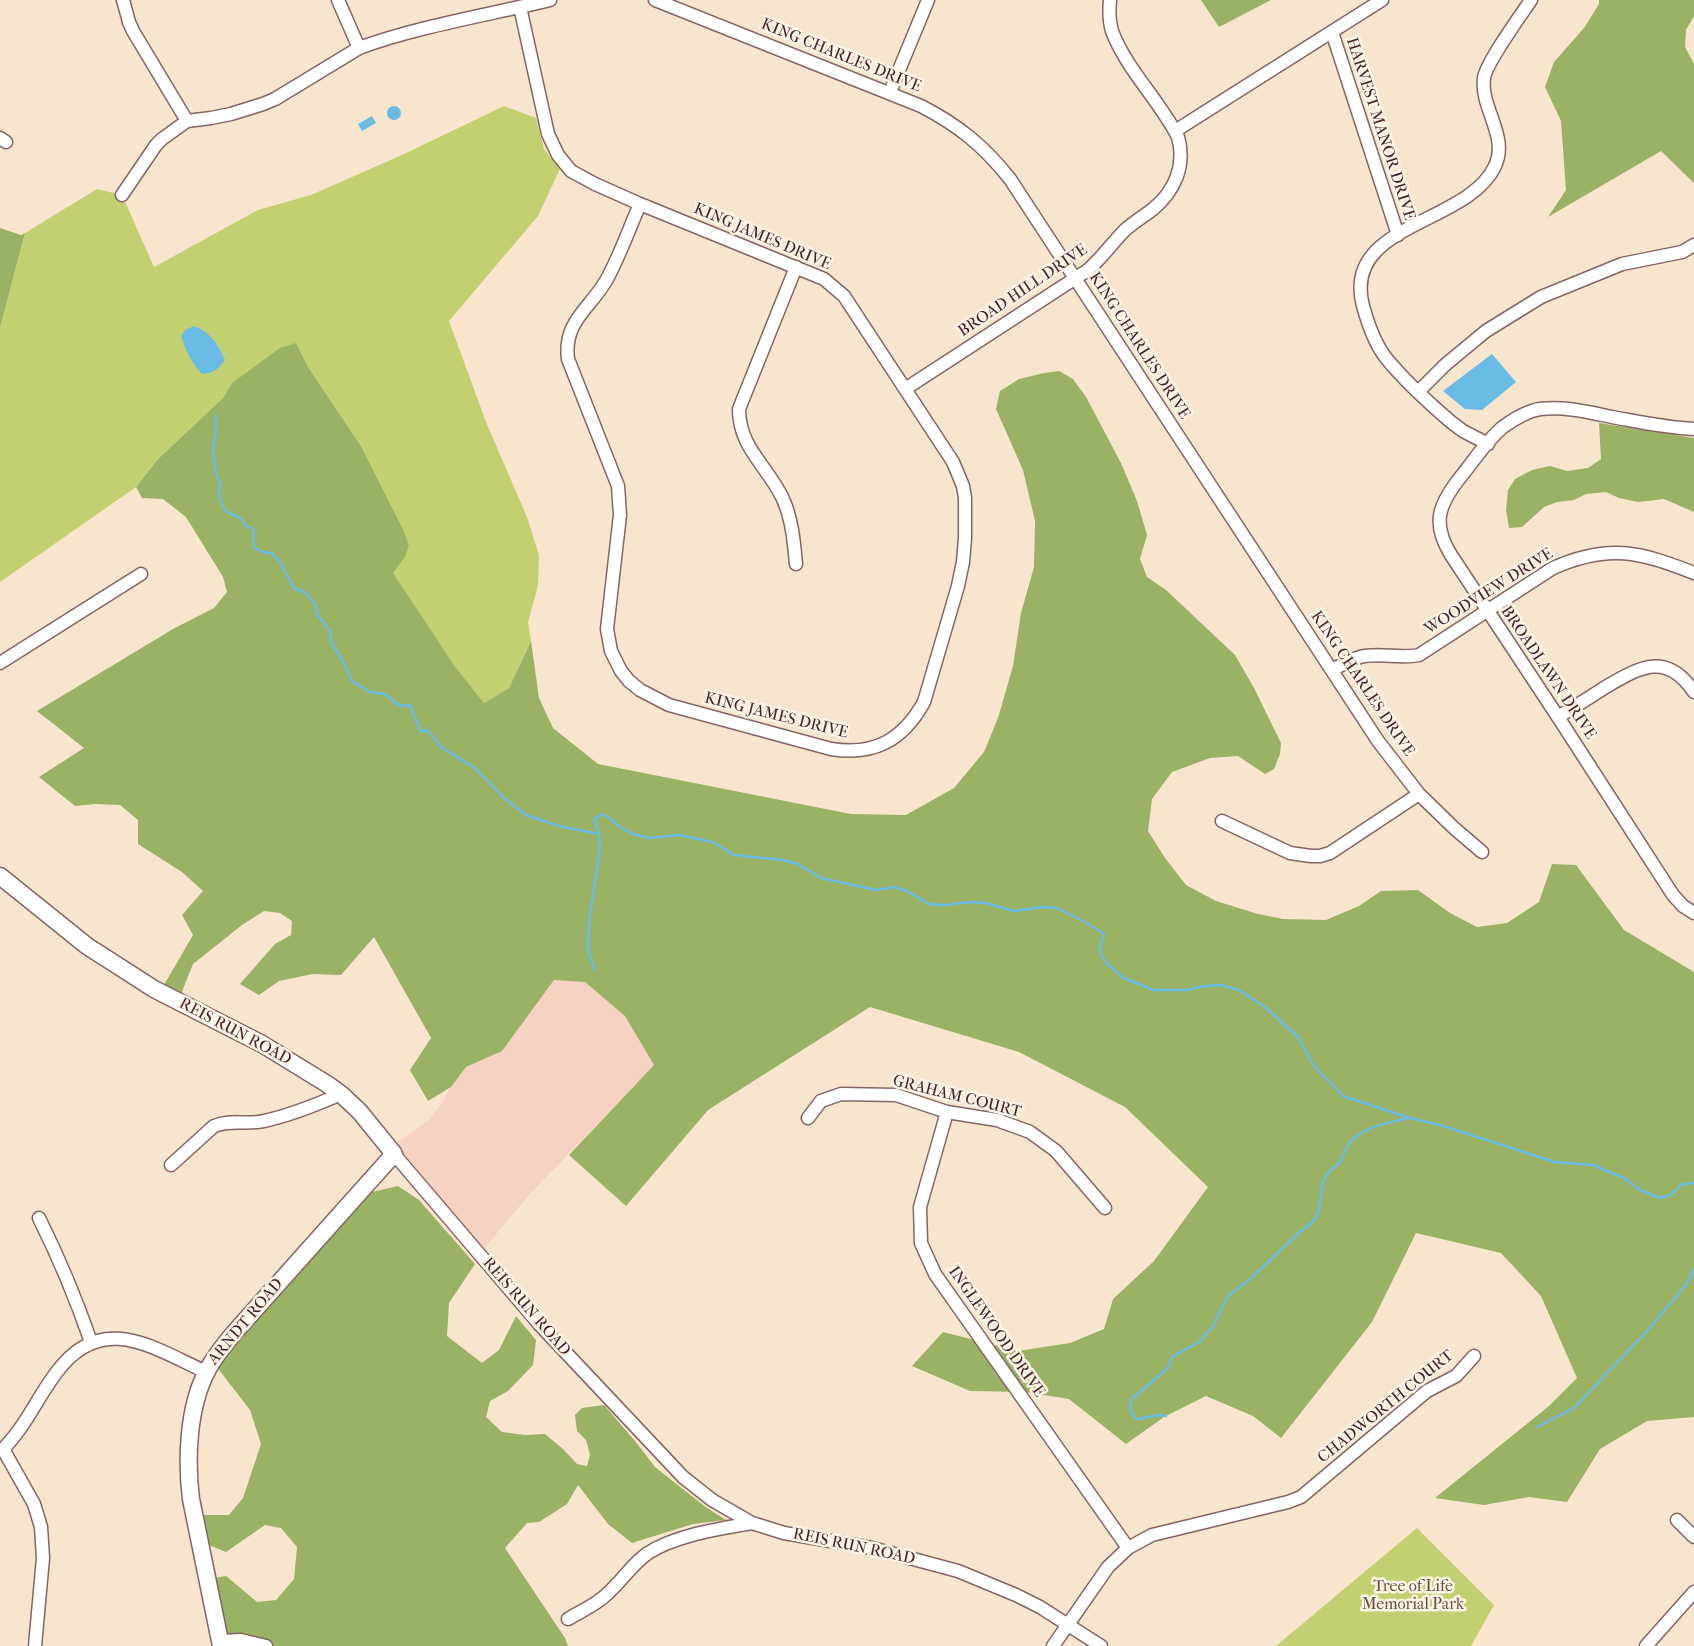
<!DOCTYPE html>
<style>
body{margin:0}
canvas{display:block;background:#f7e5cd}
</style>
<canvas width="1694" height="1646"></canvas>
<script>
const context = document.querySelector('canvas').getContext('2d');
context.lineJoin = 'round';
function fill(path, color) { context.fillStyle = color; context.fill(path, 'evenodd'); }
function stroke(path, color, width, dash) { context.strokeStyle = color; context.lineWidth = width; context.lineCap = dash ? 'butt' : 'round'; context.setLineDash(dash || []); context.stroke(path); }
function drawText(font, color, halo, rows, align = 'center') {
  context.font = font + ' "IM FELL French Canon",serif'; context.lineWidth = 5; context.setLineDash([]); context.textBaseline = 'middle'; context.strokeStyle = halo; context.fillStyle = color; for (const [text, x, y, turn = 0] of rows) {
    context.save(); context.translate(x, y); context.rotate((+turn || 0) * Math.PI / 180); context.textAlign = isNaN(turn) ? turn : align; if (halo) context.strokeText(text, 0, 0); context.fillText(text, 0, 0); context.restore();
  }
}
const built = new Path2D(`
 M554 980 585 982 625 1016 654 1065 528 1196 483 1250 394 1144 414 1131 429 1120 442 1103 451 1087 466 1067 502 1051Z`);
const green = new Path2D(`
 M504 106 536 118 544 149 560 169 538 216 449 321 486 422 527 517 539 555 538 586 528 622 531 641 509 688 484 703 454 665 392 573 405 557 409 546 404 531 361 446 308 367 296 343 232 383 223 398 158 459 136 487 0 582V328L25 233 97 189 122 195 154 267 258 210 311 195 402 155Z
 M1417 1528 1494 1605 1471 1646H1276Z`);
const forest = new Path2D(`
 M1201 0H1271L1219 27Z
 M1599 0H1694V16L1686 30 1685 47 1694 64V183L1661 151 1548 217 1566 190 1561 121 1545 87 1554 62 1584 28 1599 4Z
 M0 228 21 235 25 233 0 328Z
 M296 343 308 367 361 446 404 531 409 546 405 557 393 573 454 665 484 703 509 688 531 641 539 698 553 728 598 764 851 814 906 815 954 788 984 752 998 718 1013 666 1021 613 1034 567 1035 521 1023 470 996 409 1000 391 1019 379 1044 373 1059 371 1073 379 1086 397 1121 463 1137 501 1147 535 1140 559 1147 577 1166 590 1235 655 1254 688 1281 743 1280 754 1274 769 1265 774 1238 756 1210 758 1172 772 1152 799 1148 831 1165 858 1186 885 1216 901 1258 914 1283 919 1326 920 1359 906 1381 891 1418 890 1450 913 1477 927 1507 923 1539 902 1552 864 1576 865 1624 930 1694 972V1417L1647 1421 1600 1449 1567 1502 1529 1497 1484 1505 1435 1498 1549 1406 1577 1378 1541 1296 1501 1253 1416 1233 1372 1322 1281 1438 1253 1416 1206 1396 1164 1417 1126 1444 1069 1399 1026 1392 970 1391 912 1366 943 1332 1018 1351 1070 1343 1104 1329 1113 1299 1154 1261 1208 1187 1125 1107 1019 1052 870 1007 708 1110 626 1206 569 1155 654 1065 625 1016 585 982 554 980 502 1051 466 1067 451 1087 428 1101 410 1070 431 1038 374 937 341 975 313 974 279 981 259 995 240 984 275 944 291 935 292 921 280 913 264 911 242 925 193 964 181 994 164 985 193 935 182 915 203 891 182 872 138 844V820L120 805 95 804 75 806 39 777 84 748 37 711 173 629 214 608 227 592 223 577 186 517 163 499 142 498 136 487 158 459 223 398 232 383 280 348Z
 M1599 423 1694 438V512L1664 499 1638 502 1619 498 1606 492 1586 494 1574 500 1557 502 1544 507 1522 527 1509 528 1506 510 1508 490 1515 479 1532 470 1550 466 1567 471 1588 468 1601 459Z
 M398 1186 419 1200 475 1264 449 1303 447 1336 482 1363 499 1350 516 1316 536 1340 533 1365 508 1391 490 1401 486 1417 502 1432 525 1435 545 1434 563 1449 577 1464 587 1466 590 1455 586 1440 577 1431 575 1415 582 1408 604 1405 635 1441 655 1467 707 1508 726 1520 693 1524 632 1543 608 1524 578 1485 567 1504 539 1522 527 1523 505 1548 565 1638 568 1646H225L215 1578 226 1576 257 1602 276 1600 294 1579 297 1547 281 1528 265 1525 226 1552 206 1544 203 1515H229L243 1498 261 1444 250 1410 216 1366 372 1192Z`);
const water = new Path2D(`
 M387 113a7 7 0 1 1 14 0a7 7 0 1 1-14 0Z
 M372 116 376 123 362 131 358 124Z
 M194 326C209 331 219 345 225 360 218 370 213 373 202 374 191 362 186 351 181 336L185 330Z
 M1492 354 1516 382 1482 410 1465 409 1443 391Z`);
const stream = new Path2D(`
 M216 416V433L213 449 216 474 220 483 219 494 222 505 227 512 241 518 245 525 253 529 254 547 262 552 272 553 280 562 294 588 306 593 315 604 317 614 330 631 331 642 344 663 352 681 370 692 384 694 391 698 395 703 402 706 410 705 421 732 427 730 442 748 474 767 504 798 526 815 559 826 599 834 594 819 602 814 611 819 621 828 633 834 649 838 679 835 713 842 734 855 783 860 798 864 821 878 876 890 894 887 907 891 929 904 944 905 970 902 986 903 1014 911 1043 907 1057 908 1085 922 1104 934 1100 948 1101 954 1106 963 1124 978 1154 990H1187L1205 986 1221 985 1239 990 1265 1007 1298 1037 1314 1066 1343 1096 1410 1118 1440 1125 1555 1162 1593 1165 1624 1178 1640 1190 1660 1198 1671 1195 1682 1184 1694 1183
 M595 971 588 949 589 920 600 848 599 834
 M1166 1416C1153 1413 1148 1419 1136 1419 1130 1413 1128 1407 1132 1399L1168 1368 1172 1357 1199 1342 1212 1328 1228 1296 1248 1281 1302 1230C1328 1215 1315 1201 1325 1177 1327 1172 1334 1168 1338 1164 1344 1157 1346 1147 1351 1141 1365 1126 1390 1123 1408 1118
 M1537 1427 1574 1408 1648 1330 1688 1282 1694 1268`);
const minor = new Path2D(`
 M123 0 129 22 133 31 187 121
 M338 0 359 48
 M655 0 921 106C958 125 984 146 1010 179L1378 741 1419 794 1454 828 1482 852
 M520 7 548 134 558 155 571 171 595 184 640 204 824 279 844 296 953 462 963 486 965 498V538L963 562 958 586 924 702C903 740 874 756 831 749L669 705 640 690 629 681 621 671 611 651 607 629 620 515 618 486 568 359C563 321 591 308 607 279 620 255 629 229 640 204
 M1332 32 1398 235
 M890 92 928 0
 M1175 131 1382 0
 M0 138 6 142
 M122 195 156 145 162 139 187 121 211 118 231 114 263 104 275 99 359 48C419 26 488 15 550 0
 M796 267 739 409C739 448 767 465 783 499 792 519 794 542 796 564
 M905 389 1088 270C1102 258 1112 243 1125 230 1134 222 1144 216 1153 209 1175 191 1186 165 1178 137 1160 101 1126 69 1112 31 1109 21 1109 11 1110 0
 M1419 391 1445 365 1486 331 1541 297 1622 264 1682 252 1694 245
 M1694 429C1666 428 1639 422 1612 417 1588 412 1565 406 1540 409 1527 411 1514 419 1503 427 1486 441 1473 462 1459 479 1438 506 1432 524 1451 555L1558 717 1673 895 1683 906 1694 913
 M1488 444 1463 431 1451 422C1430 404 1404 380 1386 358 1375 344 1368 324 1363 306 1341 223 1468 225 1495 166 1509 136 1480 108 1484 78 1486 63 1521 15 1531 0
 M0 663 141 574
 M1332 670C1341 665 1350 660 1360 657 1379 652 1399 659 1419 655L1553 568C1609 543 1640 552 1694 573
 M1558 717C1574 707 1589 698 1604 688 1638 668 1666 650 1694 692
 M1222 821 1290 853 1311 856H1320L1330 853 1419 794
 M947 1112 920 1207 921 1243 935 1274 1128 1548
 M808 1118 821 1101 841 1094 896 1095 947 1112 997 1120 1030 1132 1056 1151 1105 1208
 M394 1154 539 1324 683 1477 712 1500 752 1523 784 1533 872 1548 958 1571 1016 1595 1040 1607 1101 1646
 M171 1165 214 1126C230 1119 247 1125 264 1121 291 1115 316 1105 341 1094
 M39 1218C59 1258 76 1299 91 1342
 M3 1449 34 1504 41 1527 43 1558 35 1646
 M0 1450 3 1449C26 1426 37 1398 56 1373 101 1311 152 1347 206 1372
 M1677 1520 1694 1537
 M568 1619C581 1611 596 1605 607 1594 621 1582 632 1564 648 1553 676 1535 719 1529 752 1523
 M221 1641 241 1640 266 1646
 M1053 1646 1108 1567 1128 1548 1152 1535 1288 1502 1301 1497 1427 1391 1456 1376 1474 1356
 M1646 1646 1694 1592`);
const major = new Path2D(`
 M0 876 87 946 126 971 154 989 262 1044 327 1084 341 1094 360 1112 394 1154 234 1333C224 1345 214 1357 207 1371 188 1407 186 1459 191 1499L221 1646`);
const streetNames = [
 ["KING CHARLES DRIVE",841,56,22],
 ["HARVEST MANOR DRIVE",1380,129,72],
 ["KING JAMES DRIVE",762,237,23],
 ["BROAD HILL DRIVE",1023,291,-34],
 ["KING CHARLES DRIVE",1139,346,57],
 ["WOODVIEW DRIVE",1489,592,-32],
 ["BROADLAWN DRIVE",1548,673,56],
 ["KING CHARLES DRIVE",1362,684,56],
 ["KING JAMES DRIVE",776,716,14],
 ["REIS RUN ROAD",235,1032,28],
 ["GRAHAM COURT",957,1097,14],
 ["REIS RUN ROAD",526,1307,49],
 ["ARNDT ROAD",246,1322,-50],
 ["INGLEWOOD DRIVE",996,1332,55],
 ["CHADWORTH COURT",1386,1407,-39],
 ["REIS RUN ROAD",854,1547,12]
];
const parkNames = [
 ["Tree of Life",1413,1587],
 ["Memorial Park",1413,1605]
];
fill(built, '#f5d2c2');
fill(green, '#c3d072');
fill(forest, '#9ab264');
fill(water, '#6abce6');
stroke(stream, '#6abce6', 2.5);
stroke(minor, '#876464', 15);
stroke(major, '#876464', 19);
stroke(minor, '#fff', 12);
stroke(major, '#fff', 16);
drawText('16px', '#4a1f2b', '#fcf5e5', streetNames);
drawText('16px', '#684b3d', '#fcf5e5', parkNames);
</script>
